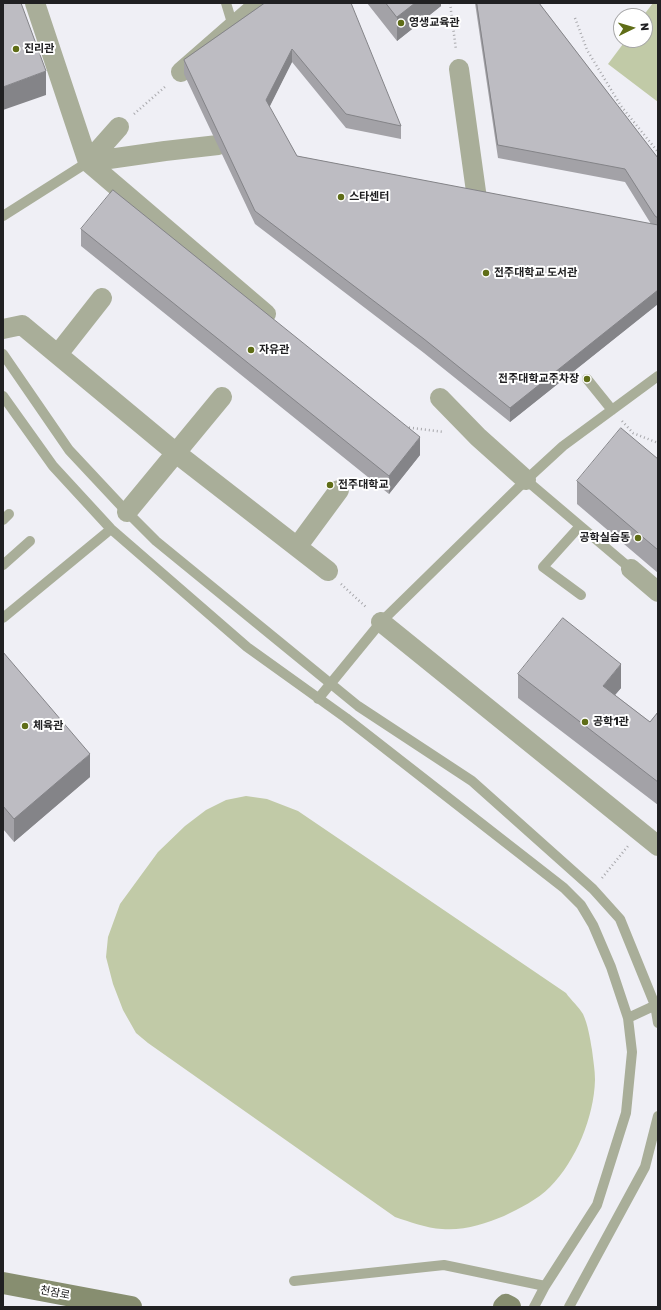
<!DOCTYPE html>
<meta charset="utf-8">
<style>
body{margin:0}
#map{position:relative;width:661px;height:1310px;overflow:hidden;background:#efeff5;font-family:Rubik,sans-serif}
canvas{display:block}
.frame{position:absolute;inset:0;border:4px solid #202022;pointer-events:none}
.north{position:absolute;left:613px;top:8px;width:40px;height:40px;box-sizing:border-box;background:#fff;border:1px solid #a6a6a7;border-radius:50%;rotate:85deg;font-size:11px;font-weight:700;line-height:16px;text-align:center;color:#202022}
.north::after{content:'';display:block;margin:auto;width:14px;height:18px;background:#5f6d17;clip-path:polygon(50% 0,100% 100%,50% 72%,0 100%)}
</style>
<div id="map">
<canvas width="661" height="1310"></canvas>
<div class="frame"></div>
<div class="north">N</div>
</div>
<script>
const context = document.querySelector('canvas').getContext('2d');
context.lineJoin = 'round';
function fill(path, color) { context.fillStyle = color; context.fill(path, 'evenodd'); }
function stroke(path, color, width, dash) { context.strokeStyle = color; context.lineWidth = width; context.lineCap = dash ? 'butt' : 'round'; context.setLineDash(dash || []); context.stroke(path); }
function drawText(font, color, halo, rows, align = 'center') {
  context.font = font + ' Rubik,"Noto Sans KR",sans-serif'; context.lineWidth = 4; context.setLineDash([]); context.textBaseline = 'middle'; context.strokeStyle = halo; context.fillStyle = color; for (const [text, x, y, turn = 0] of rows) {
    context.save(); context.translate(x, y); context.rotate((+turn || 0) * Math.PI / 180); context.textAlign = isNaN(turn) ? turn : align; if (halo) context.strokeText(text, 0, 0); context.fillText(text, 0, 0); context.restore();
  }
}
const green = new Path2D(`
 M653 3H658V102L608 64 626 40H645V16H643Z
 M246 796 267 799 298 811 566 993C571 1000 579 1007 583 1014 588 1025 590 1038 592 1050 593 1059 595 1070 595 1080 594 1117 576 1161 550 1187 537 1200 520 1208 504 1216 485 1224 463 1231 442 1229 426 1228 410 1222 395 1217L148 1043 136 1033 123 1010 113 984 106 957 108 937 120 904 158 852 185 826 206 810 226 800Z`);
const path = new Path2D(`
 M450 3 456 50
 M575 18 587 50 621 106 658 152
 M134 114 166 86
 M622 421 633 433 658 443
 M405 427 444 432
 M341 584 367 608
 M602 878 628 846`);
const lane = new Path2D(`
 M226 3 233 26
 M3 216 88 162
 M3 354 69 450 127 512 156 541 358 706 472 781 593 889 620 919 655 1005 658 1023
 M587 379 612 410
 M3 396 53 466 111 529 247 647 346 718 564 888 581 905 593 925 611 967 628 1018 632 1052 626 1113 597 1205 545 1286 534 1307
 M526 480 631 569
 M3 520 9 514
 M580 526 543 567 581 595
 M3 565 30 541
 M3 618 111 529
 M318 699 381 622 526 480 563 446 658 376
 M628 1018 658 1004
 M294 1281 444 1265 545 1286
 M569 1307 645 1167 658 1116`);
const street = new Path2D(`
 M35 3 88 162 266 314
 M459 69 478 206
 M181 72 260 3
 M88 162 165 151 218 145
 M88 162 119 127
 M3 329 22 325 176 453 328 571
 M58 354 102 298
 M440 398 478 437 526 480
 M127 512 222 397
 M297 547 339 490
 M631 569 658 592
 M381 622 658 846`);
const secondary = new Path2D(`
 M3 1283 131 1307
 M504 1307 506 1305 510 1307`);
const wall = new Path2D(`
 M265 3 401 126V139L346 128 292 62 269 107 297 156 651 224 625 182 498 158 475 3H539L658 158V304L510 422 424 353 255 224 184 74V60Z
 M367 3H441V6L397 41Z
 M81 229 420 455 389 494 81 246Z
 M658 459V573L577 504V481Z
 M3 652 90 777 14 842 3 829Z
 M518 674 621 688 615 695 650 722 658 712V805L518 698Z`);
const shadedWall = new Path2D(`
 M415 3H441V6L397 41V17Z
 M292 49V62L266 114V100Z
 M46 71V95L3 110V87Z
 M658 290V304L510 422V408Z
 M420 437V455L389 494V476Z
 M621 664V688L603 709V686Z
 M90 754V777L14 842V819Z`);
const building = new Path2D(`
 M3 3H21L46 71 3 87Z
 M265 3H351L401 126 346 114 292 49 266 100 297 156 658 225V290L510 408 424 339 255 211 184 60Z
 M386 3H415L397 17Z
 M477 3H539L658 158V218L655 216 625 169 498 145Z
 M113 190 420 437 389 476 81 229Z
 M621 428 658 459V550L577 481Z
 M563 618 621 664 603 686 650 722 658 712V782L518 674Z
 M3 652 90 754 14 819 3 806Z`);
const markers = [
 [401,23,4,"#5f6d17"],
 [16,49,4,"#5f6d17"],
 [341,197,4,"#5f6d17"],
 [486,273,4,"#5f6d17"],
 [251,350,4,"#5f6d17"],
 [587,379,4,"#5f6d17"],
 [330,485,4,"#5f6d17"],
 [638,538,4,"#5f6d17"],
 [585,722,4,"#5f6d17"],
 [25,726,4,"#5f6d17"]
];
const poiNames = [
 ["영생교육관",409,23],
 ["진리관",24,49],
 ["스타센터",349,197],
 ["전주대학교 도서관",494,273],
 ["자유관",259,350],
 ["전주대학교주차장",579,379,"right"],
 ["전주대학교",338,485],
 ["공학실습동",630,538,"right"],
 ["공학1관",593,722],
 ["체육관",33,726]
];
const streetNames = [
 ["천잠로",55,1293,11]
];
fill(green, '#c1caa7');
stroke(path, '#a7a7ab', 2.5, [1, 3]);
stroke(lane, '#a9ae99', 10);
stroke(street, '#a9ae99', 20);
stroke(secondary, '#878e70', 22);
fill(wall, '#a3a2a7');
fill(shadedWall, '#848488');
fill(building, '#bdbcc2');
stroke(building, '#848488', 1);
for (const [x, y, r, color] of markers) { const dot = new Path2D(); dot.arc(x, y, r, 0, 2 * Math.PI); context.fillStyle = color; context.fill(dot); stroke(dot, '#fff', 1.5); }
drawText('bold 11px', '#202022', '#fff', poiNames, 'left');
drawText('11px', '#202022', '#fff', streetNames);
</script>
